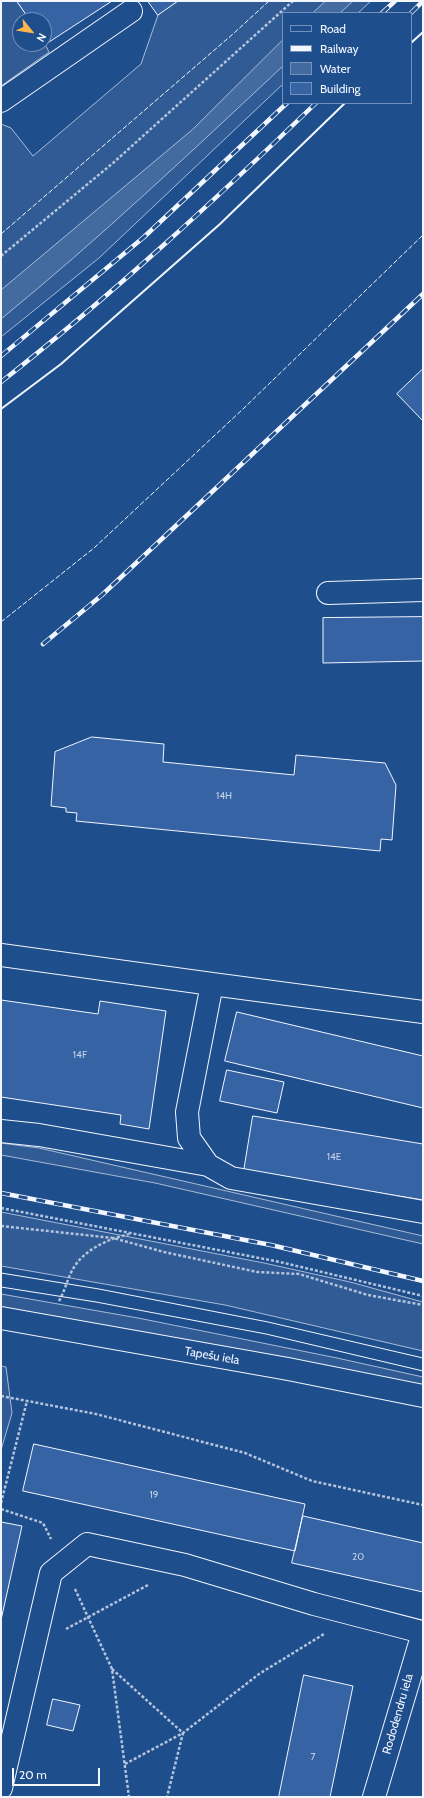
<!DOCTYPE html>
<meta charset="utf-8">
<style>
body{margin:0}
#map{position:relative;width:424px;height:1798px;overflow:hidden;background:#1f4e8c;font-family:Cabin,sans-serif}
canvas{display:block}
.frame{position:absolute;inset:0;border:2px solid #f2f6ff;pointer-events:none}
.legend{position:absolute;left:282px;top:12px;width:130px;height:92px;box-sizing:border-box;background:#1f4e8c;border:1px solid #7391ba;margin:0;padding:5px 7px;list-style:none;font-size:12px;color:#f2f6ff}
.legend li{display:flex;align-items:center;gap:8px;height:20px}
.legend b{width:20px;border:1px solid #7391ba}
.north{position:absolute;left:12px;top:12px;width:40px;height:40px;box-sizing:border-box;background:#1f4e8c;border:1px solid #7391ba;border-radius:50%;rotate:120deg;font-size:11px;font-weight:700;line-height:16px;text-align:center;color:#f2f6ff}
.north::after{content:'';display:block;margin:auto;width:14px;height:18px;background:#ffb74d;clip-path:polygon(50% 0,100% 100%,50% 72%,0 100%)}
.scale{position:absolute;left:12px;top:1768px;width:88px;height:18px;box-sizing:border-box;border:2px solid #f2f6ff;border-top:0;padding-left:5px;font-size:12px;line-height:14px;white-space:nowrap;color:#f2f6ff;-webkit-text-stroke:3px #1f4e8c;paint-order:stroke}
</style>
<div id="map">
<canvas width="424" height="1798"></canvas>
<div class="frame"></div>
<ul class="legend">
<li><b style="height:5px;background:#1f4e8c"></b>Road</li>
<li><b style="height:5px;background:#f2f6ff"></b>Railway</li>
<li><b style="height:11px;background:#446ba0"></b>Water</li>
<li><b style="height:11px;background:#3563a3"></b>Building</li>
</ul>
<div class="north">N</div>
<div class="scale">20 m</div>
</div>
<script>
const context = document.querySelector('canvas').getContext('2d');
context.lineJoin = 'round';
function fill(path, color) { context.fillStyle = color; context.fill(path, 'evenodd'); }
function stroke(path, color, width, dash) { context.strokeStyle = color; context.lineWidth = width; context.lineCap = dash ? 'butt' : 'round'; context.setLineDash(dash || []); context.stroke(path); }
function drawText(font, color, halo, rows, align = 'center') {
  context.font = font + ' Cabin,sans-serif'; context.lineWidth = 3; context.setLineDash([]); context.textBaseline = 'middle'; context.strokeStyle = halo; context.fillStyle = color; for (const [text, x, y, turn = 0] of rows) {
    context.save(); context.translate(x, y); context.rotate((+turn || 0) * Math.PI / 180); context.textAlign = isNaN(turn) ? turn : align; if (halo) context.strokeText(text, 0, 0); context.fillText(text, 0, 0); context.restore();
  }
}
const built = new Path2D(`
 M1 1H17L30 20H20V44H44V42L49 52 1 86Z
 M178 1H371L358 13H283V84L99 258 1 337V124L11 128 33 156 141 64 158 15Z
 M1 1143 39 1148 423 1236V1244L155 1183 1 1155Z
 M1 1212 264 1263 350 1282 423 1302V1351L225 1305 1 1266Z
 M1 1294 138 1318 337 1358 423 1377V1386L1 1307Z
 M1 1366 6 1367 12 1413 1 1450Z`);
const water = new Path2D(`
 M326 1H353L340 13H313Z
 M283 40V66C191 152 99 239 1 319V290L192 130Z`);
const building = new Path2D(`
 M17 1H112L46 44 44 42V20H30Z
 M148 1H178L158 15Z
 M423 369V421L397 394Z
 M423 617V661L323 663V618Z
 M92 737 164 744 163 762 294 775 296 755 385 763 396 785 392 840 381 839 380 851 76 821 77 813 66 812V808L51 806 55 752Z
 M1 1000 98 1014 100 1001 166 1011 149 1129 120 1124 121 1115 1 1097Z
 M237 1012 423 1056V1108L225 1061Z
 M227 1070 284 1082 277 1113 220 1101Z
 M253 1116 423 1144V1200L244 1171Z
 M34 1444 305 1504 295 1551 23 1491Z
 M303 1516 423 1543V1592L292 1563Z
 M1 1522 22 1526 1 1620Z
 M304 1675 353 1686 330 1797H279Z
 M53 1699 80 1705 73 1731 47 1725Z`);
const path = new Path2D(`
 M1 256 113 163 293 1
 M1 1208 280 1262 423 1296
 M1 1226 113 1238 164 1252 257 1272 299 1274 368 1295 423 1305
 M59 1301C65 1291 67 1279 73 1269 83 1250 110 1238 130 1234
 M1 1396 96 1414 245 1453 312 1481 423 1505
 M1 1503 27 1401
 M1 1509 43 1523 51 1539
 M75 1589 112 1669 129 1797
 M66 1629 148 1585
 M112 1669 183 1733 167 1797
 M125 1764 183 1733 259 1674 324 1634`);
const minor = new Path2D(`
 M1 101 131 11
 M328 593 423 590
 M1 955 212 984
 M423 1012 212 984 187 1112 189 1138 208 1165 231 1178 423 1212
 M1 1131 39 1135 208 1165
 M1 1318 288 1369 423 1396
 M1 1788 51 1573 87 1544 185 1565 314 1604 422 1632
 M374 1797 423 1633`);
const tram = new Path2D(`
 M1 1273 99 1289 268 1322 423 1358
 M1 1287 96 1302 266 1334 423 1371`);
const rail = new Path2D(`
 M382 13 395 1
 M411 13 423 1
 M1 356 144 237 287 103
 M1 382C112 295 215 200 316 103
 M43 644 102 595 423 294
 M1 1193 271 1245 423 1281`);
const fence = new Path2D(`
 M1 234 233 34 269 1
 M1 622 94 548 243 409 423 235`);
const wall = new Path2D(`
 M411 43 423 32
 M1 409 61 364 220 224 345 103`);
const numberNames = [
 ["14H",224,796],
 ["14F",80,1055],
 ["14E",334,1157],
 ["19",154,1495],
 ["20",358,1557],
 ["7",313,1757]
];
const streetNames = [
 ["Tapešu iela",212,1356,10],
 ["Rododendru iela",398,1714,-74]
];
fill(built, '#305b95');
stroke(built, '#a8bbd7', 1);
fill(water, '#446ba0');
stroke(water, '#a8bbd7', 1);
fill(building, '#3563a3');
stroke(building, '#f2f6ff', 1);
stroke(minor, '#f2f6ff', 24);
stroke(path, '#b3c4dc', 2.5, [3, 2]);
stroke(minor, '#1f4e8c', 22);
stroke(tram, '#f2f6ff', 1);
stroke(rail, '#f2f6ff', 4.5);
stroke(rail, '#1f4e8c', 3, [9]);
stroke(fence, '#f2f6ff', 1, [5, 2]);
stroke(wall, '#f2f6ff', 2);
drawText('10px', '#c3d1e8', null, numberNames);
drawText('12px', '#f2f6ff', '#1f4e8c', streetNames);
</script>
